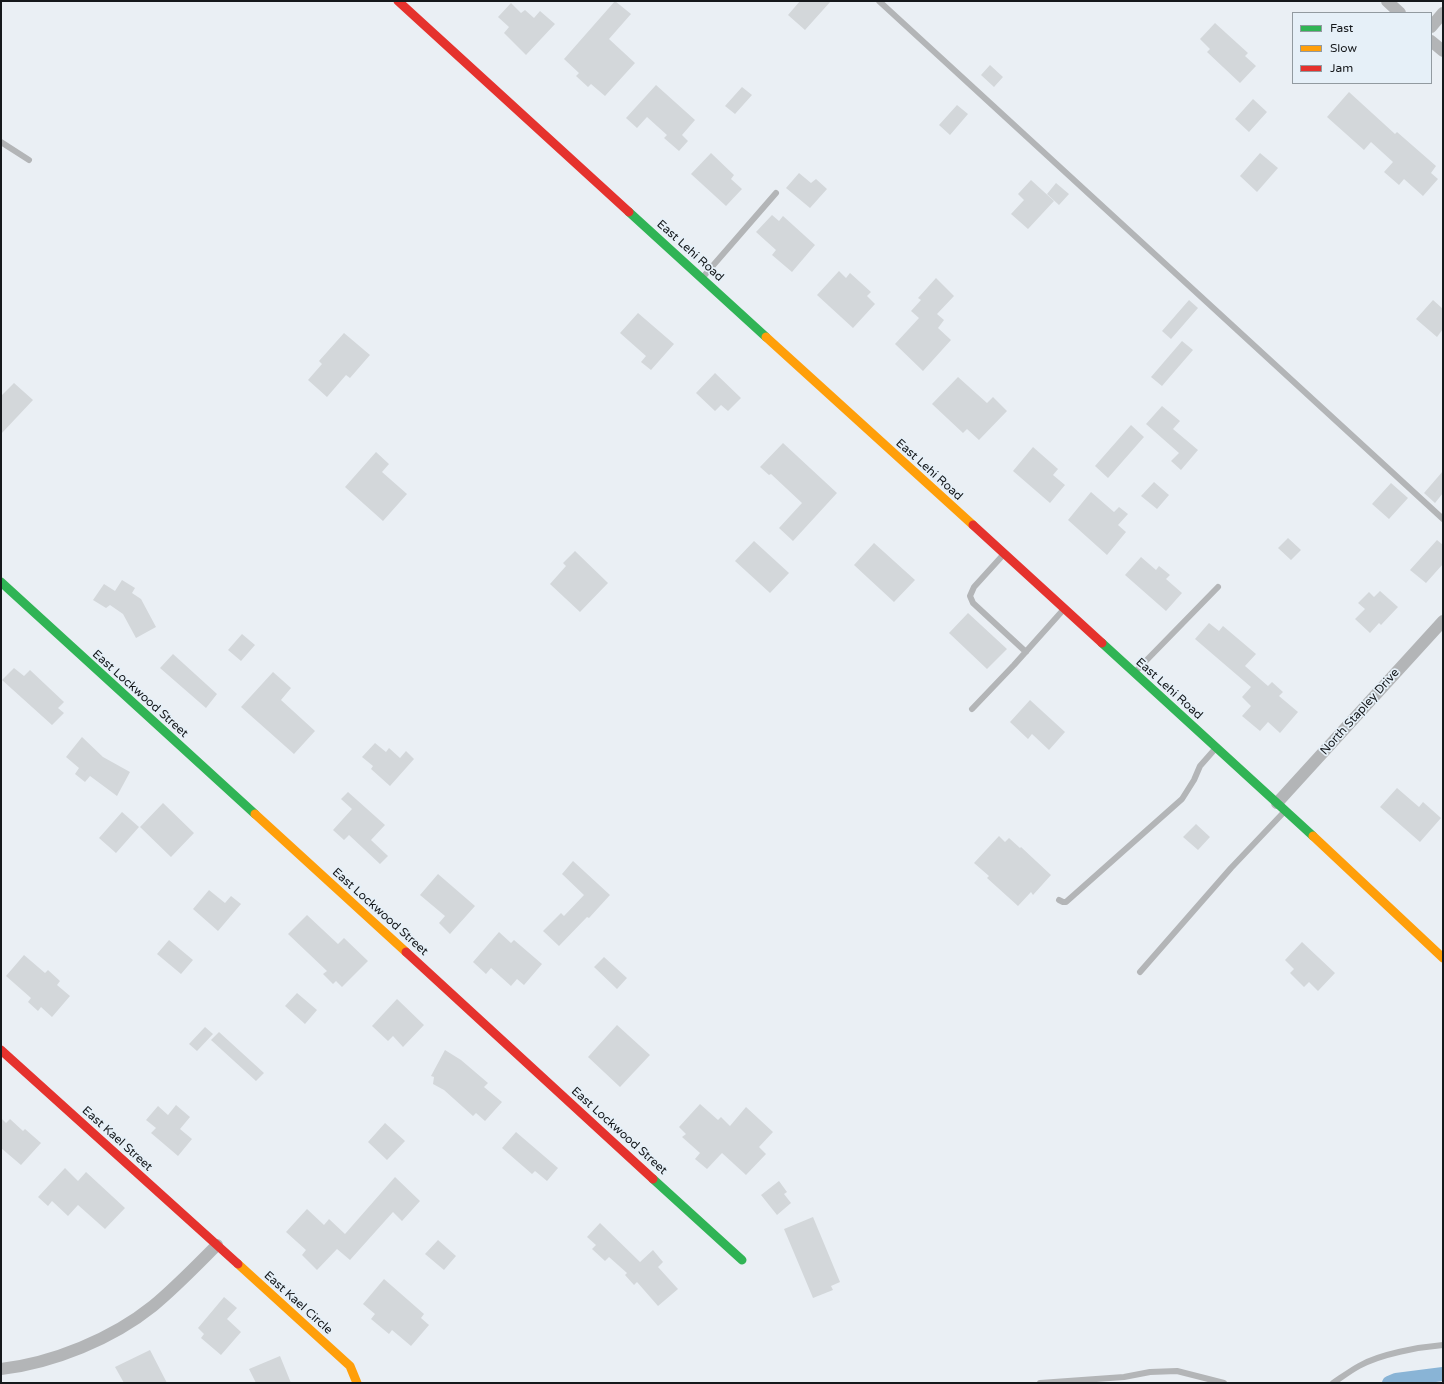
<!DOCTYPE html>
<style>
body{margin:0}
#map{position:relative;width:1444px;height:1384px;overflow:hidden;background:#eaeff4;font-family:"Varela Round",sans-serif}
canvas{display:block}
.frame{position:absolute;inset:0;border:2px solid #15181b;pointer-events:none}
.legend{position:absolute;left:1292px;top:12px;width:140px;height:72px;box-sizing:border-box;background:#e6f0f8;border:1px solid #929aa0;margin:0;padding:5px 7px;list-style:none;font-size:12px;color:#15181b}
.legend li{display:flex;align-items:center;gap:8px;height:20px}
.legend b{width:20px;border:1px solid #929aa0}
</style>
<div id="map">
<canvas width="1444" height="1384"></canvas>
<div class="frame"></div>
<ul class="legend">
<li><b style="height:5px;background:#30b455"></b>Fast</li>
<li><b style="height:5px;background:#ff9f0a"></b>Slow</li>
<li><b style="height:5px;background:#e5322d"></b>Jam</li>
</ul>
</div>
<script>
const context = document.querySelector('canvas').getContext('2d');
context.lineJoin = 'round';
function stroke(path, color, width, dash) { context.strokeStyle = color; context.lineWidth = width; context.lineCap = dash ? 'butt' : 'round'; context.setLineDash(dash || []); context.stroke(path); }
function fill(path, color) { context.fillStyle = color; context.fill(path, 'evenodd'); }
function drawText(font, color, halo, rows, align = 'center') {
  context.font = font + ' "Varela Round",sans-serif'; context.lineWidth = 3.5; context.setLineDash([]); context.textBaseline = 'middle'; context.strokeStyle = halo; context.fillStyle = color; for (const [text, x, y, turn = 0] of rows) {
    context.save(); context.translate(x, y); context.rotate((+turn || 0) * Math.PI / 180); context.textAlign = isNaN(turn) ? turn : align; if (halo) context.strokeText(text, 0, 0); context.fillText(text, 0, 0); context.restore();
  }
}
const canal = new Path2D(`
 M1389 1383 1396 1380 1443 1374`);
const building = new Path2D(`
 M615 1 631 14 609 39 635 63 605 96 591 84 588 87 576 76 579 73 564 59Z
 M800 1H831L805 30 788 15Z
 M511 3 521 13 525 10 534 18 540 11 555 24 526 55 504 33 509 27 498 17Z
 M1215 23 1248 53 1245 56 1256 66 1240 83 1207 52 1210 49 1200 39Z
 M990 65 1003 77 994 87 981 75Z
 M656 85 695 120 682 135 688 141 679 151 664 138 667 135 647 117 637 128 626 118Z
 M742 87 752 95 735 114 725 106Z
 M1349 92 1395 134 1397 132 1436 166 1431 173 1438 179 1423 196 1404 179 1399 185 1384 172 1393 162 1371 142 1364 150 1327 117Z
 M1253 99 1267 112 1249 132 1235 119Z
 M957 105 968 114 950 135 939 125Z
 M711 153 734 175 731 179 742 189 726 206 691 174Z
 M1260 153 1278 168 1257 192 1240 176Z
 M799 173 811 183 816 179 827 189 810 208 786 188Z
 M1031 180 1054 201 1028 229 1011 214 1024 200 1018 194Z
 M1056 183 1069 194 1059 205 1047 194Z
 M772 215 779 221 783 216 815 245 792 272 772 255 776 250 756 232Z
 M839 271 846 278 850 273 871 292 867 296 875 304 853 328 817 295Z
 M936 278 954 296 937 314 944 320 938 328 951 340 923 371 895 344 919 318 911 311 921 300 918 298Z
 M1189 300 1198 308 1171 339 1162 331Z
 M1433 300 1443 309V329L1437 337 1416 319Z
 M638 313 674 344 651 370 641 362 646 356 620 333Z
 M344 333 370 355 350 378 346 375 327 397 308 380 322 364 319 361Z
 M1182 341 1193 350 1162 386 1151 377Z
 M715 373 741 398 728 411 721 405 715 411 696 393Z
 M958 377 987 403 993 397 1007 411 979 440 967 429 963 433 932 404Z
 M14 383 33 400 1 434V396Z
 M1162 406 1180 421 1173 429 1198 450 1181 470 1171 461 1179 453 1146 424Z
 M1131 425 1144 437 1108 478 1095 466Z
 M783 443 837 493 793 541 779 528 802 503 771 474 769 475 760 467Z
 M1033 447 1058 469 1053 475 1065 485 1050 503 1013 471Z
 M376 452 389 464 382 472 407 494 383 521 345 487Z
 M1443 471V493L1435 503 1424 493Z
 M1154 482 1169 495 1157 509 1141 496Z
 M1391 483 1408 498 1389 519 1372 504Z
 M1091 492 1114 512 1119 507 1128 514 1118 525 1126 532 1107 555 1068 520Z
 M1288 538 1301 550 1291 560 1278 548Z
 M1437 540 1443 545V564L1426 583 1410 570Z
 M754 541 789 573 770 593 735 561Z
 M874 543 915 580 894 602 854 565Z
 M575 551 608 583 580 612 550 584 566 566 563 563Z
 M1141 557 1156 570 1159 566 1170 575 1166 579 1182 593 1166 611 1125 575Z
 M122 580 135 588 132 593 141 599 156 627 136 638 123 614 110 605 106 608 93 600 104 584 115 591Z
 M1380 591 1398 607 1381 625 1379 623 1370 633 1355 619 1365 609 1358 603 1369 592 1374 597Z
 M968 613 1007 649 987 669 949 633Z
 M1209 623 1219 631 1223 626 1256 654 1245 666 1268 686 1272 682 1283 692 1279 696 1298 712 1280 733 1268 722 1260 731 1242 716 1251 706 1242 697 1251 687 1195 639Z
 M242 634 255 645 241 661 228 650Z
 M173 654 217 694 206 708 160 668Z
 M14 668 24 676 30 670 64 702 58 708 64 713 52 725 2 680Z
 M273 672 291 688 281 700 315 731 294 754 241 707Z
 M1030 700 1065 732 1049 750 1032 734 1028 739 1010 722Z
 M82 737 103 757 130 772 117 796 90 776 85 782 75 774 79 768 66 757Z
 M375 743 386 752 389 748 400 758 406 751 414 759 390 786 371 769 373 766 362 757Z
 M1397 788 1419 807 1423 802 1441 818 1420 842 1380 807Z
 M348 792 385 825 371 840 388 856 380 864 349 835 344 840 333 830 352 809 341 799Z
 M163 803 194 833 171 857 140 827Z
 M122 812 139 827 116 853 99 838Z
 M1196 824 1210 837 1198 850 1183 837Z
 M999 836 1005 842 1009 838 1020 848 1021 847 1051 875 1033 895 1031 892 1018 906 987 878 989 876 974 863Z
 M573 861 610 895 589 918 587 917 559 946 543 931 561 913 564 916 584 895 562 874Z
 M438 874 475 906 450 934 439 923 445 916 420 895Z
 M209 890 225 903 231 896 241 904 218 931 193 909Z
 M307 915 338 944 344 938 368 961 342 987 336 981 333 984 323 974 327 971 288 934Z
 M499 932 511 943 514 940 542 964 524 985 517 979 511 986 491 968 486 974 473 962Z
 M169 940 193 960 181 974 157 954Z
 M1302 942 1335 973 1318 991 1309 982 1304 987 1290 973 1294 969 1285 960Z
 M24 955 45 973 48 970 60 981 57 985 70 996 52 1017 41 1007 38 1011 28 1002 31 998 6 976Z
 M604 957 627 978 617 989 594 967Z
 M297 993 317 1010 305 1024 285 1006Z
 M397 999 424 1025 403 1047 393 1036 388 1041 372 1026Z
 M617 1025 650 1055 620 1087 588 1057Z
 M205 1027 213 1034 197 1051 189 1044Z
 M219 1032 264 1073 256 1081 211 1040Z
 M445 1050 461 1060 488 1083 484 1087 502 1102 485 1121 476 1113 473 1116 444 1090 433 1084 434 1077 431 1076Z
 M700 1104 718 1120 721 1117 730 1126 746 1107 773 1132 759 1147 766 1154 746 1175 722 1153 707 1169 695 1159 700 1153 682 1137 686 1134 679 1127Z
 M176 1105 190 1117 180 1129 192 1139 178 1156 151 1133 156 1128 146 1120 158 1106 168 1115Z
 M1 1118 6 1123 10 1119 23 1131 25 1129 41 1143 21 1165 1 1148Z
 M385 1123 405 1141 387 1160 368 1142Z
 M516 1132 558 1168 547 1181 535 1171 532 1174 502 1148Z
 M65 1168 78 1181 86 1172 125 1208 105 1229 78 1205 68 1216 52 1201 48 1206 38 1197Z
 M395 1177 420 1201 402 1221 393 1212 350 1260 337 1249 317 1270 302 1255 306 1250 286 1232 307 1209 324 1225 329 1219 345 1234Z
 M779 1181 787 1192 784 1194 791 1203 777 1215 761 1195Z
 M813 1217 840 1282 831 1286 833 1290 813 1298 784 1229Z
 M600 1223 640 1262 653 1250 663 1262 658 1267 678 1289 658 1306 637 1282 634 1285 625 1275 627 1273 609 1257 605 1261 592 1249 596 1245 587 1237Z
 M438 1240 456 1256 444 1270 425 1254Z
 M384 1279 424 1314 421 1318 429 1325 411 1346 392 1330 389 1334 371 1319 375 1314 363 1304Z
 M224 1297 237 1308 227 1319 241 1332 221 1355 201 1338 204 1334 198 1328Z
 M150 1350 167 1383H124L115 1367Z
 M280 1356 291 1383H256L249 1369Z`);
const lane = new Path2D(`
 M879 1 1443 519
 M1 142 29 160
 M703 277 776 193
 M1003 555 974 587 970 596 973 603 1026 652
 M1135 672 1218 587
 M972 709 1014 665 1064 609
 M1059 900 1063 902H1066L1182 799 1194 780 1200 766 1215 749
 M1140 972 1231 868 1284 812
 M1040 1383 1124 1377 1150 1372 1177 1371 1224 1383
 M1333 1383C1342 1377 1350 1371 1359 1366 1380 1354 1419 1347 1443 1345`);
const street = new Path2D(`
 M1387 1 1400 13
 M1431 27 1443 13
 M1431 41 1443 51
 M1277 803 1443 621
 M1 1369C53 1363 112 1339 153 1306 176 1287 196 1266 217 1245`);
const fast = new Path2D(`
 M629 212 766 337
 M1 582 255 814
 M1102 643 1313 836
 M653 1179 742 1260`);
const slow = new Path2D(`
 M766 337 973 525
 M255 814 406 952
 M1313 836 1443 958
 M238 1264 350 1366 357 1383`);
const jam = new Path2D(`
 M398 1 629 212
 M973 525 1102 643
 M406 952 653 1179
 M1 1050 238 1264`);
const streetNames = [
 ["East Lehi Road",690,251,42],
 ["East Lehi Road",929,470,42],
 ["East Lehi Road",1169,689,42],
 ["East Lockwood Street",140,694,42],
 ["North Stapley Drive",1360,712,-48],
 ["East Lockwood Street",380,912,42],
 ["East Lockwood Street",619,1131,42],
 ["East Kael Street",117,1139,42],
 ["East Kael Circle",298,1303,42]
];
stroke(canal, '#89b4d6', 14);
fill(building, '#d3d7da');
stroke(lane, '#b3b5b7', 6);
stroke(street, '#b3b5b7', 12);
stroke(fast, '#30b455', 9);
stroke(slow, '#ff9f0a', 9);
stroke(jam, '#e5322d', 9);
drawText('12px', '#15181b', '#e6f0f8', streetNames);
</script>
